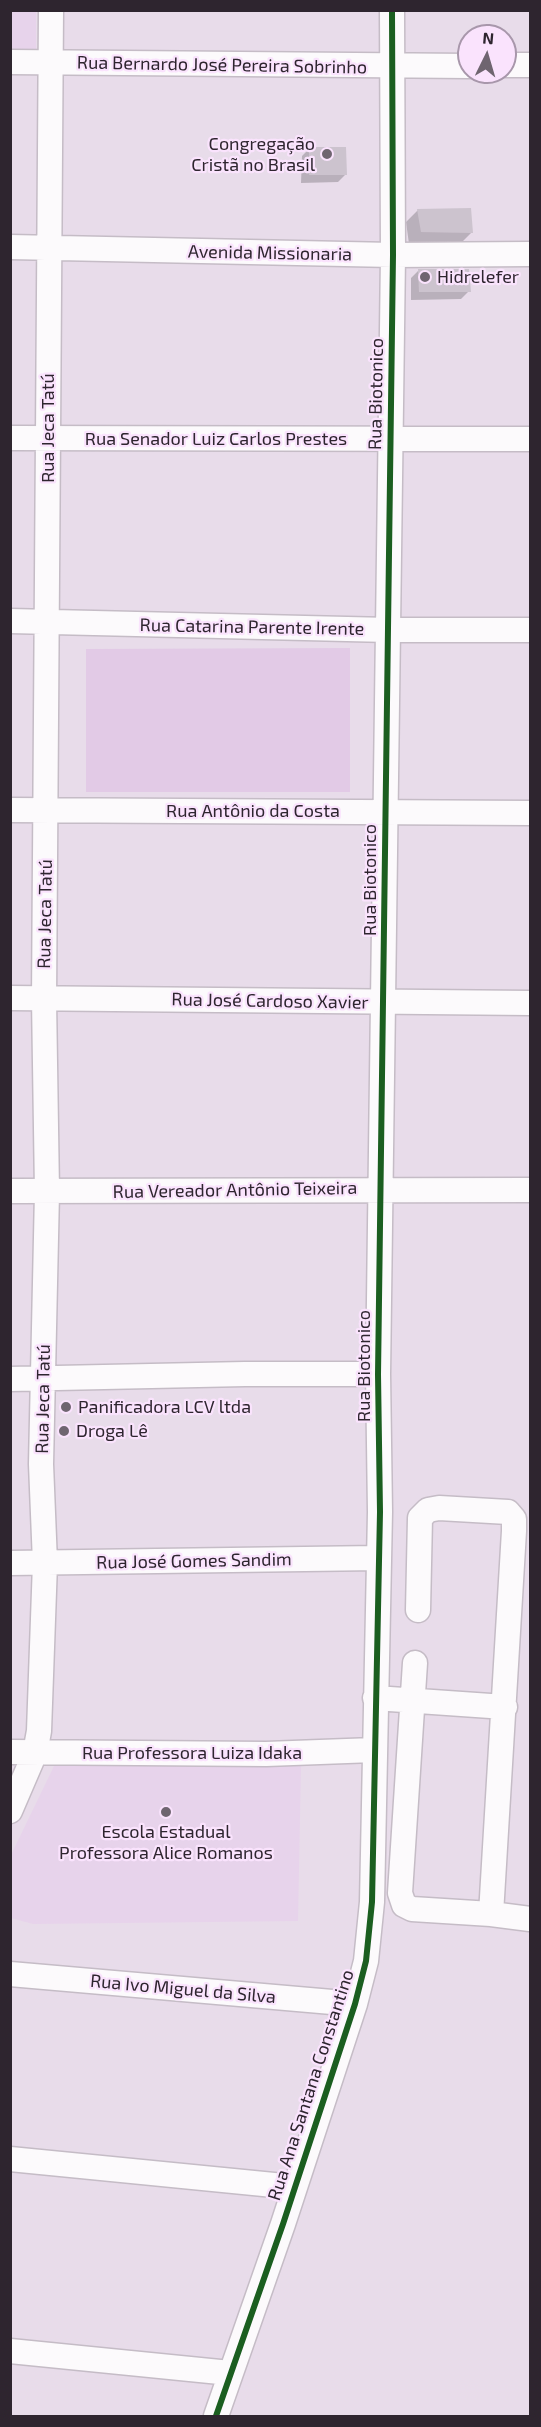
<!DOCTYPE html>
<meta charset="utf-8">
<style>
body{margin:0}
#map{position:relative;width:541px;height:2427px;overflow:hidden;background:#e8dcea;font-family:"Exo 2",sans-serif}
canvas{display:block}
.frame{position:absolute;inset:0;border:12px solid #2e252f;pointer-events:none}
.north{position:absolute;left:457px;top:24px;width:60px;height:60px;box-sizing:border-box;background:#fae3fd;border:2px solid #a897ab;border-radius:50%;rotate:5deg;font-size:16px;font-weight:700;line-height:24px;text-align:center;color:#2e252f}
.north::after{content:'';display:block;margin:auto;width:21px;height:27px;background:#6f6570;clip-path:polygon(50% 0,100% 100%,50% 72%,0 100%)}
</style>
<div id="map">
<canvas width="541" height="2427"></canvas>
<div class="frame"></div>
<div class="north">N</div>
</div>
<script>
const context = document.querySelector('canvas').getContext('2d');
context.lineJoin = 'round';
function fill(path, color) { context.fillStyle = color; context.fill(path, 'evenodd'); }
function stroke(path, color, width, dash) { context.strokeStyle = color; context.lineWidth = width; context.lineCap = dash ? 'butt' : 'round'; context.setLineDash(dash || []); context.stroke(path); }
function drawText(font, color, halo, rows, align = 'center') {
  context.font = font + ' "Exo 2",sans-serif'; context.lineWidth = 4.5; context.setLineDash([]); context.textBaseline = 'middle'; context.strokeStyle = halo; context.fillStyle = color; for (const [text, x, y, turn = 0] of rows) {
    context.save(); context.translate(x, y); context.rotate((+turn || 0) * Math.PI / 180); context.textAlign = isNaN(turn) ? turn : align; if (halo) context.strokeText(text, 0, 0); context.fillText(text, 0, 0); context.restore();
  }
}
const built = new Path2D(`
 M10 11H36V51H11Z
 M55 1764 301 1766 298 1921 33 1924 11 1918 10 1857Z`);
const green = new Path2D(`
 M350 648V792H86V649Z`);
const shadow = new Path2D(`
 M310 148 346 174 338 182 301 183 302 156Z
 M418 210 472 232 460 244H409L406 222Z
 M418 271 469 291 461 299 411 300V278Z`);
const building = new Path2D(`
 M309 147H346L347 175H309Z
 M471 208 473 233 421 232 417 209Z
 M418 269H469L471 292H419Z`);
const minor = new Path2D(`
 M10 62 469 66
 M505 65H530
 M10 247 393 255 530 254
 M10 438 530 439
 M10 621 389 630H530
 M10 810 530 813
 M10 998 530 1003
 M10 1191 530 1190
 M10 1379 245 1374H378
 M10 1563 378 1558
 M415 1663 400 1893 404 1905 412 1909 491 1914 514 1531V1519L508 1512 439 1508 428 1510 420 1518 418 1610
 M375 1698 505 1707
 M10 1752 266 1754 374 1750
 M10 1811 35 1753 39 1731 45 1563 41 1464 47 1192 44 999 51 10
 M491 1914 530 1919
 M10 1974 355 2004
 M10 2159 294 2187
 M10 2351 230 2373
 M216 2416 283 2224 355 2004 366 1961 372 1902 380 1512 378 1374 393 255 392 10`);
const cycleway = new Path2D(`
 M216 2416 283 2224 355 2004 366 1961 372 1902 380 1512 378 1374 393 255 392 10`);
const markers = [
 [327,154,6,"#6f6570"],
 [425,277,6,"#6f6570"],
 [66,1407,6,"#6f6570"],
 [64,1431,6,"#6f6570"],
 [166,1812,6,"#6f6570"]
];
const streetNames = [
 ["Rua Bernardo José Pereira Sobrinho",222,65,1],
 ["Avenida Missionaria",270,253,1],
 ["Rua Biotonico",376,394,-89],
 ["Rua Jeca Tatú",48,428,-90],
 ["Rua Senador Luiz Carlos Prestes",216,439],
 ["Rua Catarina Parente Irente",252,627,1],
 ["Rua Antônio da Costa",253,811],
 ["Rua Biotonico",370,880,-90],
 ["Rua Jeca Tatú",45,914,-89],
 ["Rua José Cardoso Xavier",270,1001,1],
 ["Rua Vereador Antônio Teixeira",235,1190,-1],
 ["Rua Biotonico",364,1366,-90],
 ["Rua Jeca Tatú",43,1399,-89],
 ["Rua José Gomes Sandim",194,1561,-1],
 ["Rua Professora Luiza Idaka",192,1753],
 ["Rua Ivo Miguel da Silva",183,1989,5],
 ["Rua Ana Santana Constantino",311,2085,-72]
];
const poiNames = [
 ["Congregação",315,144,"right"],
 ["Cristã no Brasil",315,165,"right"],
 ["Hidrelefer",437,277],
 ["Panificadora LCV ltda",78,1407],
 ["Droga Lê",76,1431],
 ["Escola Estadual",166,1832,"center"],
 ["Professora Alice Romanos",166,1853,"center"]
];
fill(built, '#e7d3eb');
fill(green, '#e2cae6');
fill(shadow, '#0003');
fill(building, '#ccc3ce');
stroke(minor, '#c5bcc6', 27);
stroke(minor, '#fcfafc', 24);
stroke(cycleway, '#1b5e20', 6);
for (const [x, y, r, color] of markers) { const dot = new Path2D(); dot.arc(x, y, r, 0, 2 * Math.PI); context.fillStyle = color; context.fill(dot); stroke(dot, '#fae3fd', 2); }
drawText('18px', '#2e252f', '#fae3fd', streetNames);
drawText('18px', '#2e252f', '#fae3fd', poiNames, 'left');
</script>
